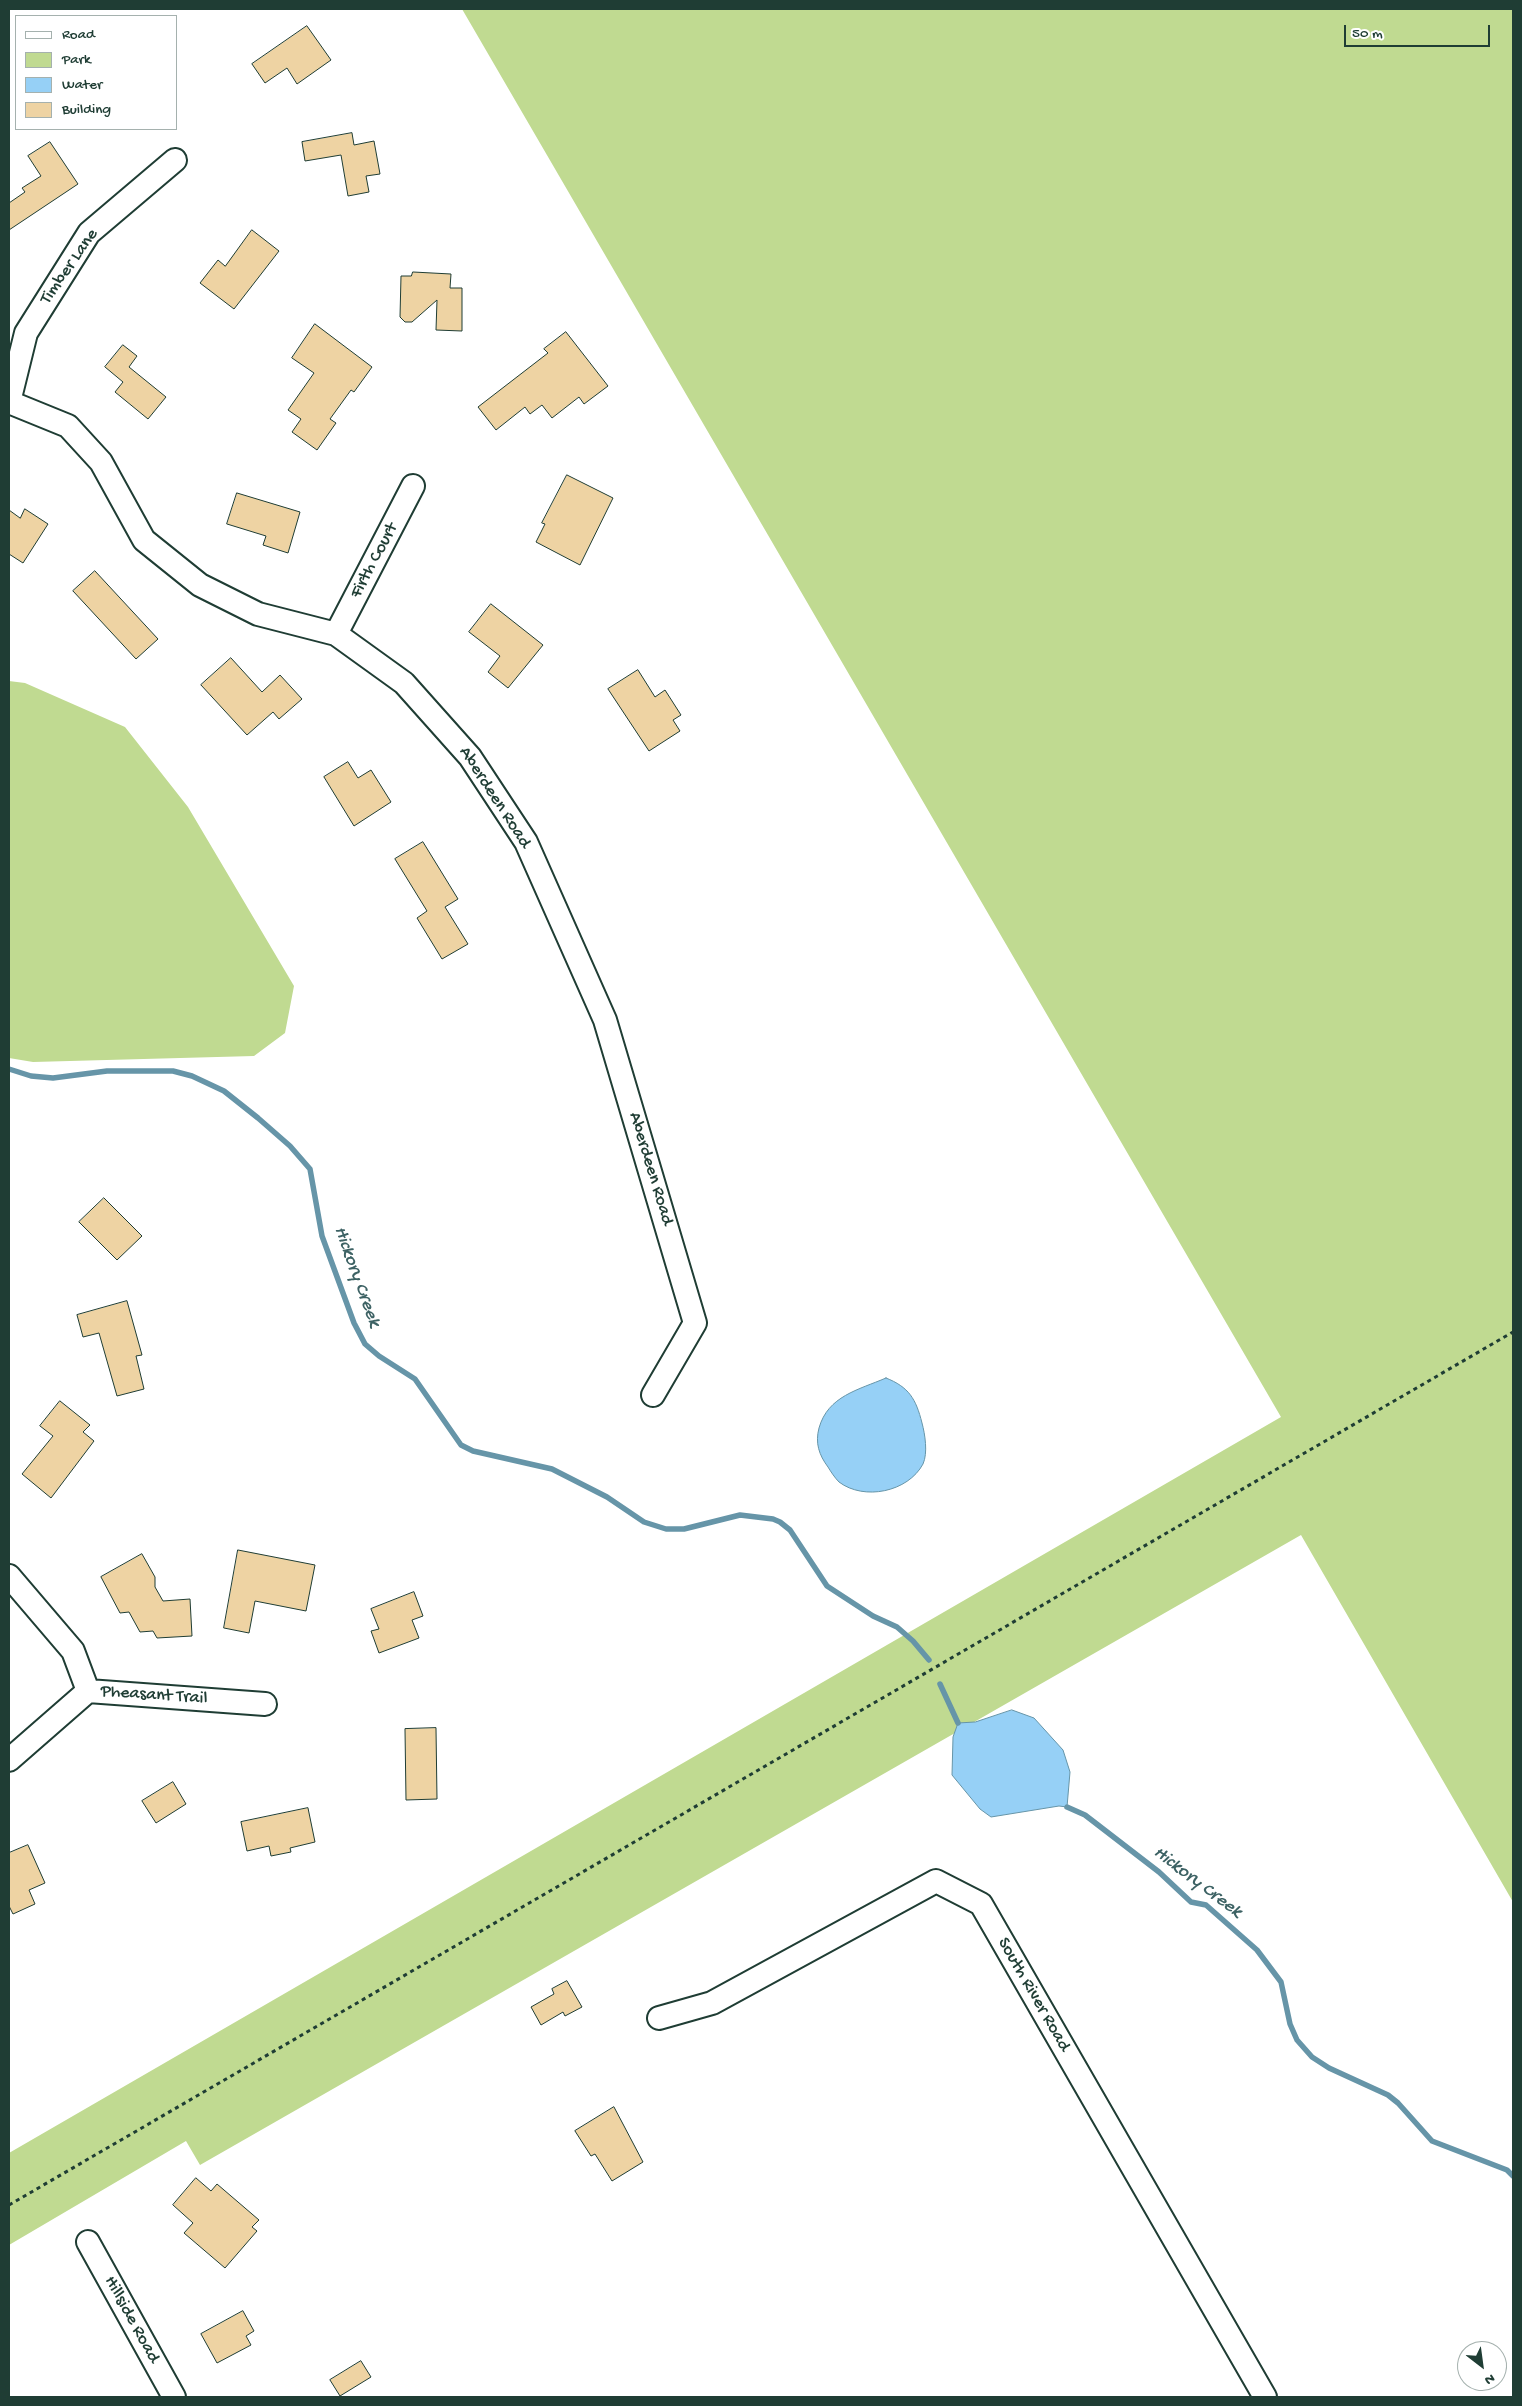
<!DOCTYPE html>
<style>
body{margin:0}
#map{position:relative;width:1522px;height:2406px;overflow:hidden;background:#fff;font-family:"Gochi Hand",sans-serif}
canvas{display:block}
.frame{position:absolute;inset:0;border:10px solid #1f3d34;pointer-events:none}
.legend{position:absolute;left:15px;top:15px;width:162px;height:115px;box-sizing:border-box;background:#fff;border:1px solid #a5b1ae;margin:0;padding:6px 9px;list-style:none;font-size:15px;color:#1f3d34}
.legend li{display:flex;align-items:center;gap:10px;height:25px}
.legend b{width:25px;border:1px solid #a5b1ae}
.north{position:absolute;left:1457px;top:2341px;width:50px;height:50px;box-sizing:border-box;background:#fff;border:1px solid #a5b1ae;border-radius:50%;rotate:150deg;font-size:14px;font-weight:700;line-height:20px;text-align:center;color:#1f3d34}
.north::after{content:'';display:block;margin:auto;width:18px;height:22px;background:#1f3d34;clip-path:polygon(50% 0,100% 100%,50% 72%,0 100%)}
.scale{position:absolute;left:1344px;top:25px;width:146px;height:22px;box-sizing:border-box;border:2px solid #1f3d34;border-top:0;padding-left:6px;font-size:15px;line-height:18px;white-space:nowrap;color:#1f3d34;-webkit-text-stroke:4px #fff;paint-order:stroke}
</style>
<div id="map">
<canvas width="1522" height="2406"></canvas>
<div class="frame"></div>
<ul class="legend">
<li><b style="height:6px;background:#fff"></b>Road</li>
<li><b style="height:14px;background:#c0da91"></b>Park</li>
<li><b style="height:14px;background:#96d0f6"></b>Water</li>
<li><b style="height:14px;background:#eed3a3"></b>Building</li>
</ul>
<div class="north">N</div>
<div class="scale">50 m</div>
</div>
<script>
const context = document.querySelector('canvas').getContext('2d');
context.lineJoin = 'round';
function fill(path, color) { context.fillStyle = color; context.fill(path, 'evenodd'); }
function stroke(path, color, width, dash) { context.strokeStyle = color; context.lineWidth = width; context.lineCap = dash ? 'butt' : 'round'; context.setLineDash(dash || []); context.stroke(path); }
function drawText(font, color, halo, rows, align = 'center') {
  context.font = font + ' "Gochi Hand",sans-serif'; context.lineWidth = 4; context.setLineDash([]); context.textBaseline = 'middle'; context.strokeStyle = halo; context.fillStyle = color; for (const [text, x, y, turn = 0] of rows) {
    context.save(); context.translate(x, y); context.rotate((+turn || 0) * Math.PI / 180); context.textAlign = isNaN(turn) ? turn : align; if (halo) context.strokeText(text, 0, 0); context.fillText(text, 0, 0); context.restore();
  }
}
const green = new Path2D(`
 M462 9H1513V1902L1301 1535 200 2165 186 2141 9 2245V2153L1281 1417Z
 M9 681 25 683 125 727 188 807 294 986 285 1033 254 1056 33 1062 9 1058Z`);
const water = new Path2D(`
 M886 1378C909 1387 916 1399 922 1423 925 1434 928 1453 923 1464 908 1492 864 1501 839 1482 835 1478 831 1472 828 1467 819 1455 815 1443 819 1428 828 1396 858 1390 886 1378Z
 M1012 1710 1034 1718 1063 1750 1070 1772 1067 1807 1059 1806 991 1817 980 1809 952 1775 953 1737 958 1723 975 1722Z`);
const stream = new Path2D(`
 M9 1069 31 1076 53 1078 107 1071H173L192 1076 224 1091 258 1118 290 1146 310 1169 322 1236 354 1323 365 1344 379 1356 415 1379 461 1445 473 1451 552 1469 607 1497 644 1522 666 1529H684L740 1515 773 1519 780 1522 790 1530 827 1586 873 1616 897 1627 913 1641 929 1660
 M940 1684 958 1723
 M1067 1807 1085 1815 1098 1825 1159 1872 1191 1902 1206 1905 1257 1950 1281 1982 1290 2024 1297 2040 1312 2057 1329 2068 1388 2095 1398 2103 1432 2141 1507 2170 1513 2176`);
const building = new Path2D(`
 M307 26 331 60 297 84 287 68 265 83 252 64Z
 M352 133 354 145 374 141 380 174 366 176 369 192 348 196 341 155 305 161 302 142Z
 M50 142 78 184 9 230V203L25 192 22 188 41 176 28 156Z
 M252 230 279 251 234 309 200 283 218 260 225 266Z
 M413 272 451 274 450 288H462V331L436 330 437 300 412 322H405L400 317 401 276H411Z
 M315 324 372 367 354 392 351 390 330 419 336 423 317 450 292 432 301 419 288 410 314 373 292 358Z
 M566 332 608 386 584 404 579 397 552 418 542 405 530 414 525 407 496 430 478 407 548 353 544 349Z
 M123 345 137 356 129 367 166 397 148 419 115 392 123 382 105 367Z
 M567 475 613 498 580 565 536 542 545 524 542 523Z
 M237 493 300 512 288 553 263 545 266 536 227 524Z
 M25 509 48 524 23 563 9 554V510L20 518Z
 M95 571 158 639 136 659 73 591Z
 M491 604 543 645 508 688 488 672 500 656 469 632Z
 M231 658 262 692 280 675 302 699 279 719 273 712 247 735 201 685Z
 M638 670 655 697 665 690 681 715 673 720 680 731 649 751 608 689Z
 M348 762 358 778 371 770 391 802 354 826 324 777Z
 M423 842 458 899 445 907 468 944 442 959 417 918 427 911 395 859Z
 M104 1198 142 1236 117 1260 79 1222Z
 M127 1301 142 1355 136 1356 144 1389 117 1396 99 1333 83 1337 77 1315Z
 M60 1401 90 1425 83 1432 94 1441 51 1498 22 1474 53 1436 40 1426Z
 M238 1550 315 1565 306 1611 255 1601 249 1633 224 1628Z
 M142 1554 155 1577V1587L163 1601 190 1599 192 1636 157 1638 153 1631 140 1632 129 1612 120 1613 101 1577Z
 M414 1592 423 1616 412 1620 419 1638 379 1653 371 1631 379 1629 371 1609Z
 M436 1728 437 1799 406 1800 405 1729Z
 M173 1782 186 1804 156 1823 142 1801Z
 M308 1808 315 1842 290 1848 291 1852 271 1856 269 1846 247 1851 241 1822Z
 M28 1845 45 1883 29 1890 35 1904 13 1914 9 1906V1853Z
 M567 1981 582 2007 565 2016 563 2012 541 2025 531 2007 554 1994 552 1989Z
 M614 2107 643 2162 612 2181 595 2154 591 2156 575 2131Z
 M196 2178 211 2191 217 2184 259 2220 252 2227 257 2231 225 2268 184 2233 193 2223 173 2205Z
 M243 2311 254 2331 246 2336 251 2345 217 2363 201 2334Z
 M361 2361 371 2377 340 2396 330 2380Z`);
const path = new Path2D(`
 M9 2205 1513 1332`);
const minor = new Path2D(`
 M9 402 68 426 101 462 144 540 200 585 258 614 336 634 404 683 470 757 526 842 605 1020 695 1323 653 1395
 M9 402 26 333 89 233 175 160
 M336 634 413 486
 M9 1576 73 1651 88 1691
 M9 1760 88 1691 265 1704
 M659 2018 712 2003 936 1881 981 1904 1265 2397
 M88 2242 174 2397`);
const streetNames = [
 ["Timber Lane",70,267,-55],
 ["Firth Court",375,561,-62],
 ["Aberdeen Road",494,798,57],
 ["Aberdeen Road",650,1169,73],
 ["Pheasant Trail",154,1696,4],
 ["South River Road",1033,1995,60],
 ["Hillside Road",131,2320,61]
];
const waterNames = [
 ["Hickory Creek",356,1277,70],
 ["Hickory Creek",1197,1883,37]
];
fill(green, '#c0da91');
fill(water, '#96d0f6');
stroke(water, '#6695a8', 1);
stroke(stream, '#6695a8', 5.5);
fill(building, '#eed3a3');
stroke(building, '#1f3d34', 1);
stroke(minor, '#1f3d34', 26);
stroke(path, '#1f3d34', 3, [4, 4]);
stroke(minor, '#fff', 22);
drawText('18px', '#1f3d34', '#fff', streetNames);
drawText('italic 19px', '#3d6264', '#fff', waterNames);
</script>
